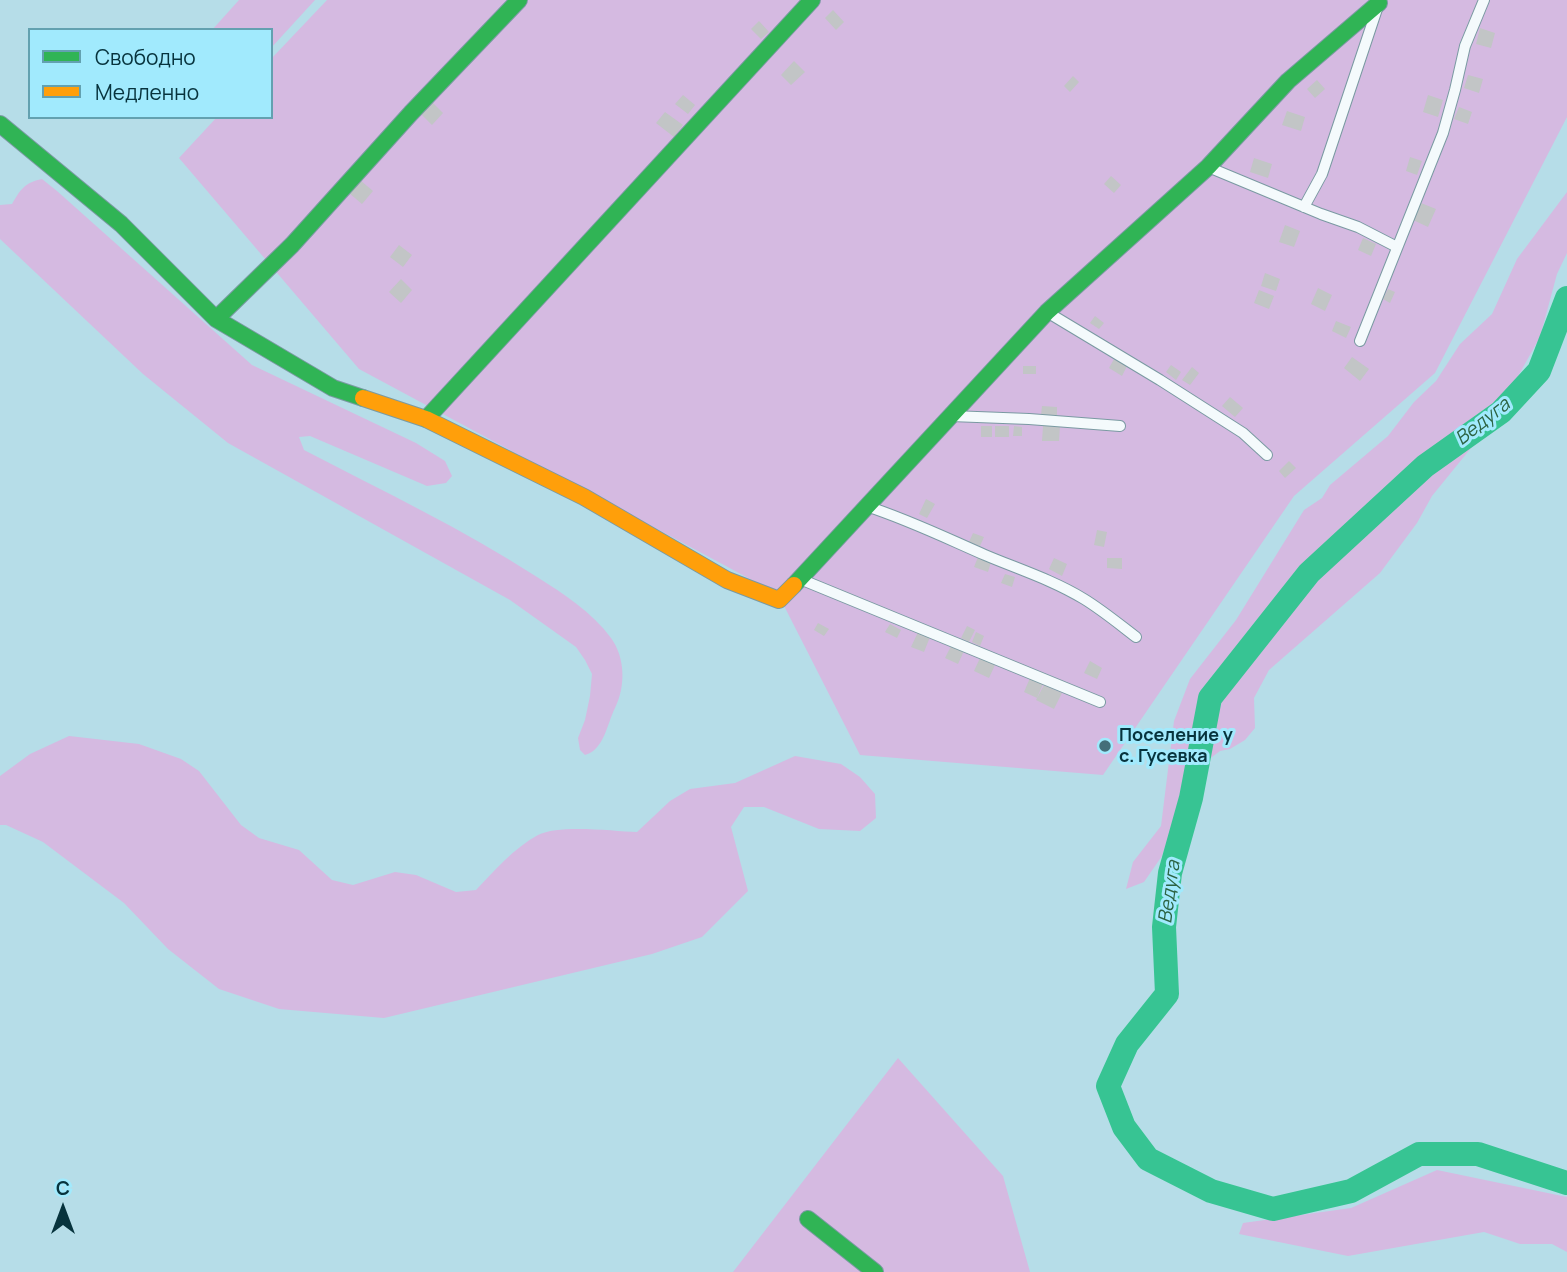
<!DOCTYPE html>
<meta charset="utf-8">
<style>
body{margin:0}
#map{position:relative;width:1567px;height:1272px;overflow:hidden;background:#b6dde8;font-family:Manrope,sans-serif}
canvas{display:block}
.legend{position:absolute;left:28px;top:28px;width:245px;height:91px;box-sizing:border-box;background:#a1eafd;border:2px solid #63a1b0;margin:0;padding:9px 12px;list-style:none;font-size:21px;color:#07333d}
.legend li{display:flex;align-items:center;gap:14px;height:35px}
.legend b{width:35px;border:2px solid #63a1b0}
.north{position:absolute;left:28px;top:1174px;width:70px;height:70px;-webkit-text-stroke:5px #a1eafd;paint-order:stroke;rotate:0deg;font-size:19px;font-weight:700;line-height:28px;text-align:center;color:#07333d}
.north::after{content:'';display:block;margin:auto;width:24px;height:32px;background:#07333d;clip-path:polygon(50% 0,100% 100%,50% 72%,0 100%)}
</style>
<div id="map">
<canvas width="1567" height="1272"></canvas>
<ul class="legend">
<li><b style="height:9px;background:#30b455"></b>Свободно</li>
<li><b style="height:9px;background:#ff9f0a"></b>Медленно</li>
</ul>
<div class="north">С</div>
</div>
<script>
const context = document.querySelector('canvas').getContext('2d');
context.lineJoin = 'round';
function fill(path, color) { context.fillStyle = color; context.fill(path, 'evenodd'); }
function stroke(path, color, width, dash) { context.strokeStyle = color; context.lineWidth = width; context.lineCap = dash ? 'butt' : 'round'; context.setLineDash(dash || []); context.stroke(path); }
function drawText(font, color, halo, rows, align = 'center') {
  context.font = font + ' Manrope,sans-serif'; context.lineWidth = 6; context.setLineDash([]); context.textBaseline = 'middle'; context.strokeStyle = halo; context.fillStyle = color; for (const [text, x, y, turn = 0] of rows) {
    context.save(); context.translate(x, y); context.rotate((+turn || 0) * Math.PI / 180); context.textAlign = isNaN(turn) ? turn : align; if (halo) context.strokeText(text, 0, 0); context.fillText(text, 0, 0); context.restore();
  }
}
const green = new Path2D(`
 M239 0H315L271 48V30H212Z
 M327 0H1567V117L1435 373 1294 496 1103 775 860 755 778 594 359 369 179 158 217 117H271V59Z
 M42 179 57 191 252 365 416 443 445 461 452 476 446 483 427 486 310 436 299 437 304 450C383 491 463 529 537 577 564 594 592 612 611 638 625 657 626 686 615 708 607 724 604 750 585 755L580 750 578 738 585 720 590 696 592 674 585 660 576 647 510 600 228 443 143 374 0 239V205L12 204C21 189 24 183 42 179Z
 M1567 192V253L1557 274 1540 337 1493 421 1432 496 1417 523 1380 573 1269 670 1254 698 1255 728 1245 740 1230 749 1220 751 1208 760 1177 812 1162 856 1144 882 1126 889 1133 862 1161 826 1174 721 1190 679 1236 620 1304 510 1322 498 1330 485 1388 436 1414 402 1436 381 1460 344 1492 314 1517 259Z
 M69 736 139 744 181 759 199 771 241 825 259 838 299 850 332 880 353 885 395 872 416 875 456 892 476 890C494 871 514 848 538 835 559 824 613 831 637 832L670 801 690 789 735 783 795 756 841 764 860 777 875 794 876 818 860 831 819 829 764 807H744L731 827 748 891 702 937 652 954 384 1018 279 1009 219 989 168 949 124 903 43 842 6 825H0V776L30 754Z
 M898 1058 1003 1176 1030 1272H733Z
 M1437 1170 1567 1197V1252L1552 1244H1520L1484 1232 1348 1256 1239 1234 1243 1223 1351 1208Z`);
const river = new Path2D(`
 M1567 298 1539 371 1501 412 1425 466 1309 573 1210 698 1191 798 1170 873 1164 927 1167 994 1127 1044 1108 1086 1124 1127 1148 1159 1211 1191 1273 1209 1351 1191 1419 1154H1478L1567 1183`);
const building = new Path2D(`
 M833 10 844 22 836 30 825 18Z
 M759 21 769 32 761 39 751 29Z
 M1480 28 1495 33 1491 48 1476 44Z
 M794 61 805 72 791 85 781 75Z
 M1468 75 1483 79 1479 93 1464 88Z
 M1073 76 1079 82 1070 92 1064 86Z
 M1317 80 1325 89 1315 98 1307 89Z
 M683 95 695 105 688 114 675 104Z
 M1428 95 1443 100 1438 117 1423 112Z
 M432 102 443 113 432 125 421 114Z
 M1459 107 1472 112 1468 124 1454 119Z
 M1287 111 1305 117 1301 131 1282 125Z
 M665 112 683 125 674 137 656 123Z
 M1410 157 1422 161 1417 175 1406 171Z
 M1254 158 1272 164 1268 178 1250 172Z
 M1111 176 1121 185 1114 193 1104 184Z
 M360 180 373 191 362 204 349 193Z
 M1421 203 1436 209 1428 227 1413 220Z
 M1285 225 1300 231 1294 247 1279 242Z
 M1363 238 1376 244 1371 256 1358 250Z
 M399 245 412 255 403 267 390 257Z
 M1265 273 1280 279 1276 291 1261 286Z
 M401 279 412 290 401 303 389 292Z
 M1318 288 1332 295 1325 311 1311 304Z
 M1388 289 1395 292 1390 303 1383 299Z
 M1259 290 1274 296 1269 309 1254 303Z
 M1095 316 1104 323 1099 329 1090 323Z
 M1336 321 1351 327 1346 338 1332 331Z
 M1352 357 1369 369 1360 381 1344 368Z
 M1114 359 1127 366 1122 376 1109 368Z
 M1171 365 1181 372 1176 380 1166 372Z
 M1023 366H1036V374H1023Z
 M1192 367 1199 373 1190 385 1182 380Z
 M1230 397 1243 408 1235 417 1222 406Z
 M1042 406 1057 407V415H1041Z
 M981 426H992V437H981Z
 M995 426H1009V437H995Z
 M1014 426 1022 427V436H1013Z
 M1043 426H1060L1059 441H1042Z
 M1289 461 1296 468 1285 478 1279 471Z
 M926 499 935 504 927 518 919 514Z
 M1097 530 1107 532 1104 547 1094 545Z
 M973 533 984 537 980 546 969 542Z
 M978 557 991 562 988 572 974 567Z
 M1054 558 1067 564 1062 576 1049 569Z
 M1107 558H1122V569L1107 568Z
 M1005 574 1015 577 1012 587 1001 583Z
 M818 623 829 629 824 636 814 630Z
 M890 624 901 630 897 638 885 632Z
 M967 626 975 630 969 642 961 638Z
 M918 632 930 637 924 652 911 647Z
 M976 632 984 636 980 646 972 642Z
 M951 646 964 651 958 664 945 658Z
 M980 658 995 665 989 678 974 671Z
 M1090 661 1102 668 1097 679 1084 673Z
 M1030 678 1043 684 1037 698 1024 692Z
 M1044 685 1062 693 1054 709 1036 700Z`);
const street = new Path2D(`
 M1208 167 1321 214 1358 227 1397 247
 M1304 207 1322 174 1378 6
 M1047 312 1160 380 1243 433 1267 455
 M1360 341 1443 133 1455 90 1465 46 1484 0
 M951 416 1029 419 1120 426
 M866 506C907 519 946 538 985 555 1018 569 1053 580 1084 599 1102 610 1119 624 1136 637
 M800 579 1100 702`);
const fast = new Path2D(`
 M0 124 121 224 216 319 333 388 363 398
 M216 319 292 245 411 113 519 0
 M426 419 812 0
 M794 585 1047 312 1208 167 1288 81 1379 3
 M808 1219 875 1272`);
const slow = new Path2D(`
 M363 398 426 419 584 497 727 580 779 600 794 585`);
const markers = [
 [1105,746,7,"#446e79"]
];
const poiNames = [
 ["Поселение у",1119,736],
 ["с. Гусевка",1119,757]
];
const waterNames = [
 ["Ведуга",1483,422,-38],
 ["Ведуга",1170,892,-82]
];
fill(green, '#d5bae1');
stroke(river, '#37c493', 24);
fill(building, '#c2c5c6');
stroke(street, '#7a9aa2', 12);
stroke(fast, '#7a9aa2', 18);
stroke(slow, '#7a9aa2', 18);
stroke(street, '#f4fafc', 10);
stroke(fast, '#30b455', 16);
stroke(slow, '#ff9f0a', 16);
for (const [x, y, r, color] of markers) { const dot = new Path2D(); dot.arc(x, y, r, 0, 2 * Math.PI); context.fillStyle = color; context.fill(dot); stroke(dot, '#a1eafd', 2.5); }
drawText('bold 18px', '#07333d', '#a1eafd', poiNames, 'left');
drawText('italic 19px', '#2d6444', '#a1eafd', waterNames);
</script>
